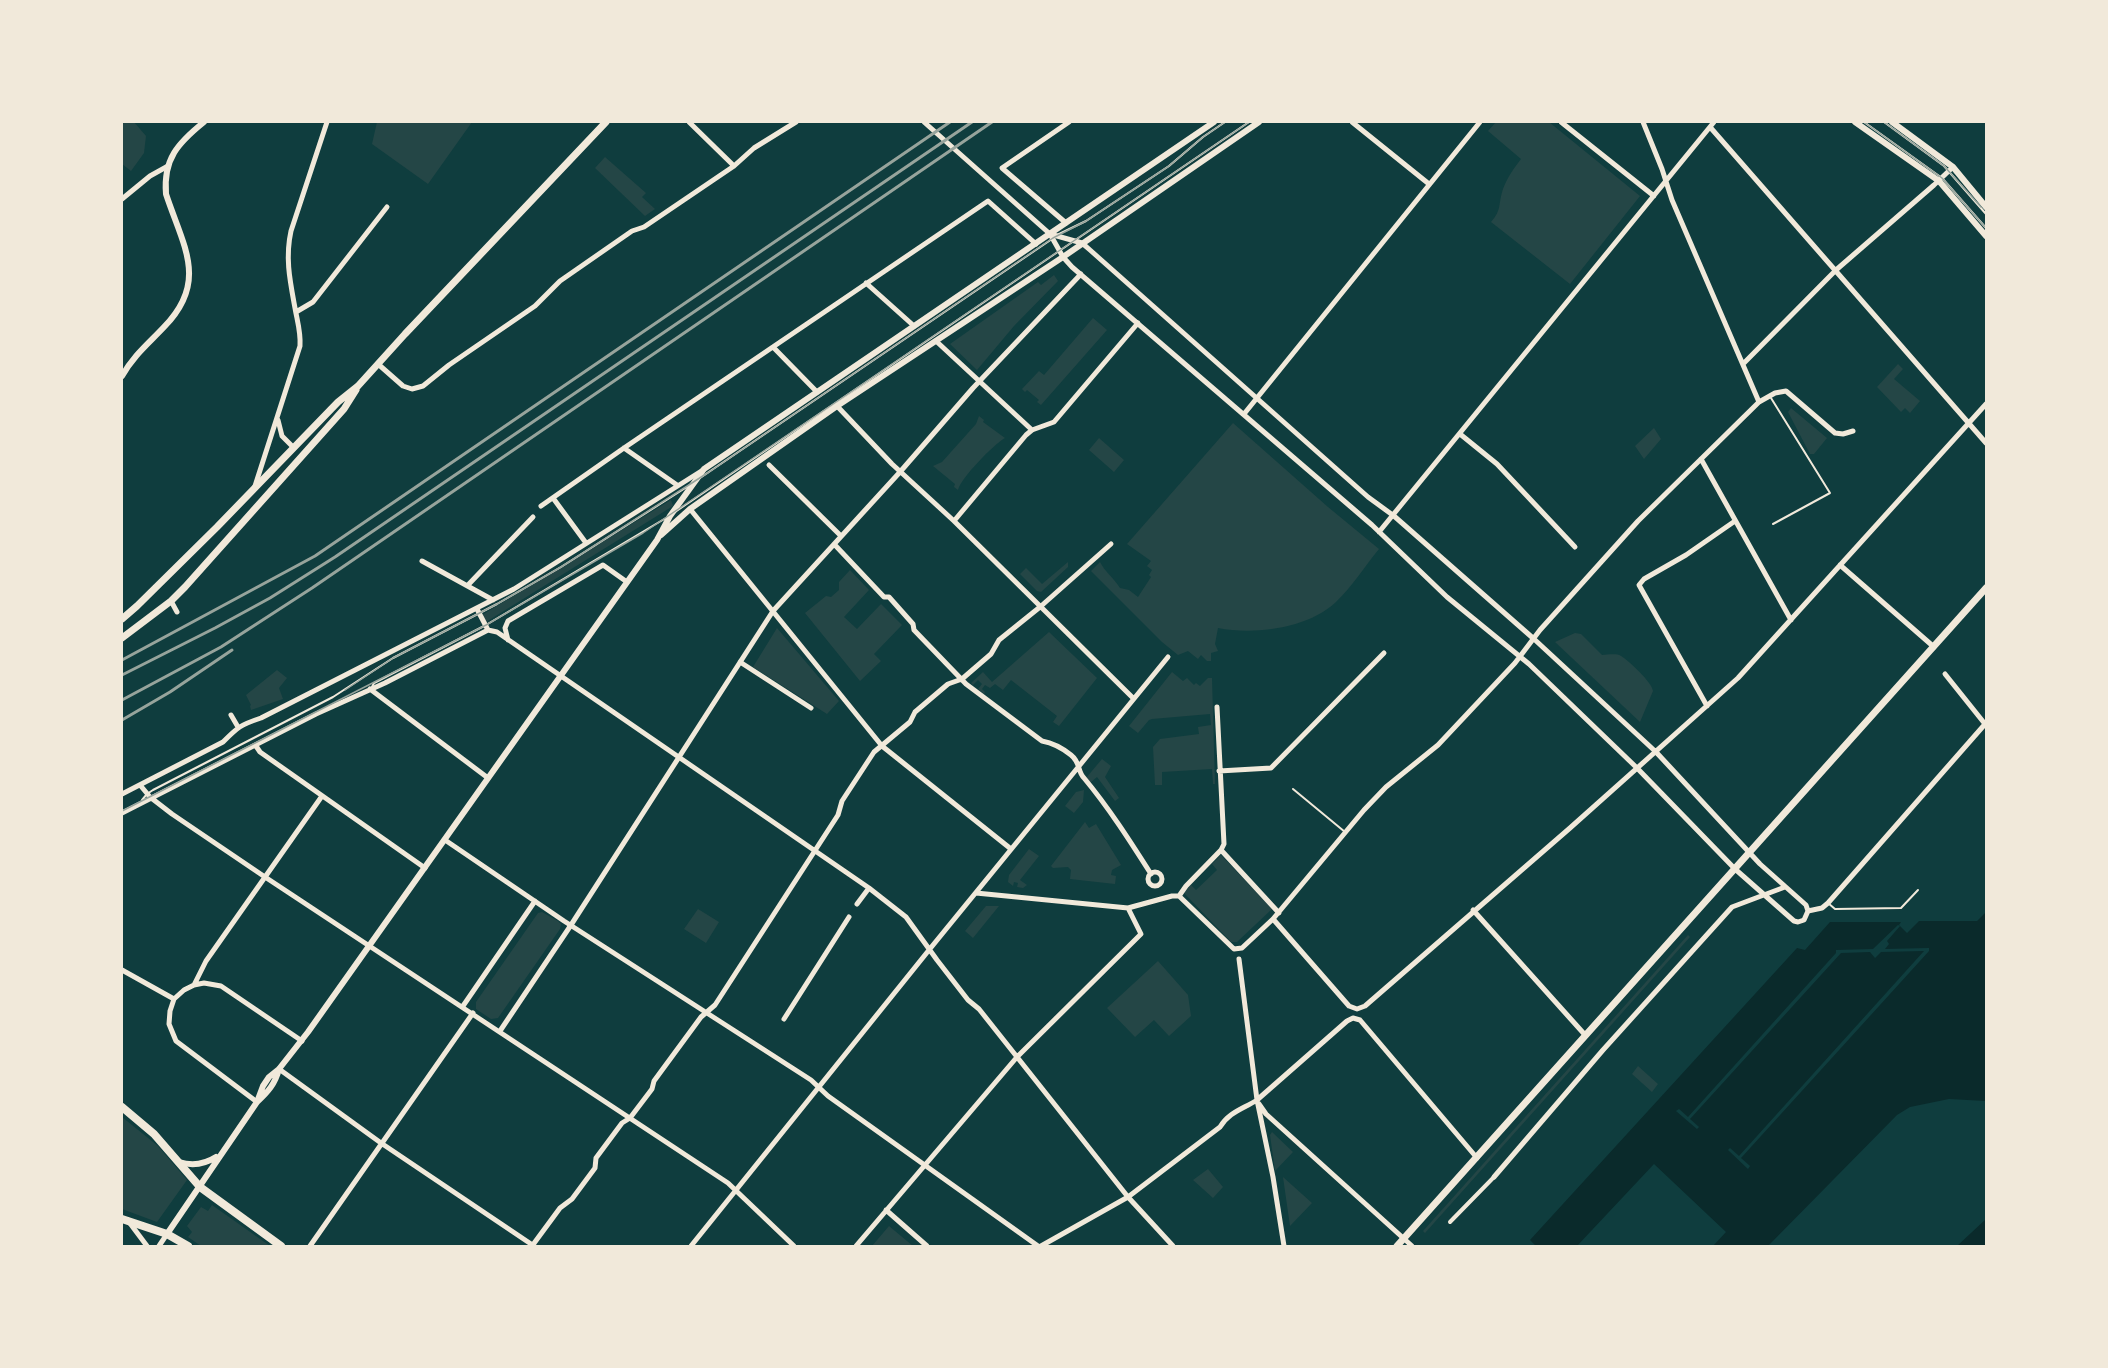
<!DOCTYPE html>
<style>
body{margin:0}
#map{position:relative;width:2108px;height:1368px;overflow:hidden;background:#0f3d3e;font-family:"Asap Condensed",sans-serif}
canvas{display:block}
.frame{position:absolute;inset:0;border:123px solid #f1e9da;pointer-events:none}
</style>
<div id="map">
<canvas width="2108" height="1368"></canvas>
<div class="frame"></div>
</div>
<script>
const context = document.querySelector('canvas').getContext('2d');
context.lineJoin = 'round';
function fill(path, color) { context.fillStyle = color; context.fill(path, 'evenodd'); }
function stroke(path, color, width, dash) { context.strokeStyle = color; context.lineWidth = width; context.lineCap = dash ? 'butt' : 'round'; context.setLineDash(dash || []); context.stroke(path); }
const green = new Path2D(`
 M122 122H134L146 136 144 153 131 171 122 164Z
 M377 122H472L428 184 372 144Z
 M1496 122H1549L1640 196 1570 284 1491 222C1502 210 1498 204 1503 189 1507 178 1514 168 1521 159L1488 131Z
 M605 157 646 193 642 197 655 209 645 216 595 168Z
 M1054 275 1058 281 1014 326 977 370 950 344 1038 282 1041 285Z
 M1093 318 1107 330 1041 405 1037 402 1039 400 1027 390 1025 392 1022 389 1039 371 1044 375Z
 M1898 364 1903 369 1894 379 1920 401 1910 413 1905 408 1901 412 1877 387Z
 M1791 408 1827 438 1814 454H1810L1788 412Z
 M979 416 984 420 983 422 1005 438C993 445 961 478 958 490L954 487 955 484 933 466 942 462 976 424Z
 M1233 423 1328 507 1379 549C1365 566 1352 587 1336 602 1307 629 1254 635 1218 628L1215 644 1218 651 1211 653V661H1207L1201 655 1198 659 1188 651 1178 655 1162 642 1091 571 1100 562C1105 572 1114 578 1120 588L1129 590 1138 597 1151 577 1149 575 1152 570 1147 566 1151 561 1127 544Z
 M1654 428 1661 439 1644 459 1635 446Z
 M1099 438 1124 460 1114 472 1089 450Z
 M671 500 673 506 486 622 482 615Z
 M1068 562V567L1041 592 1037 591 1020 574 1026 568 1042 584Z
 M850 570 869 590 844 617 857 629 881 604 902 625 874 654 881 661 860 681 805 613 826 596 831 597 839 590V582Z
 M777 628 839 701 827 714 753 667Z
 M1049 632 1097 678 1059 726 1053 722 1057 716 1011 680 1003 690 995 684 990 688 985 685 982 689 985 692 984 694 978 689 982 684 978 680 973 685 971 683 983 672 992 682Z
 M1575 633 1581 634 1602 655C1608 655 1616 653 1621 656 1629 661 1652 682 1653 691L1640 722 1555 642Z
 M277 670 287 678 279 688 283 699 251 710 250 706 251 705 246 695Z
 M1172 672 1183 681 1187 678 1194 685 1196 683 1200 686 1208 678H1212L1215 784H1213L1212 769 1162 772V785H1155L1153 747 1160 739 1199 734 1198 727 1211 725 1210 714 1152 719 1149 720 1138 733 1129 726Z
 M1102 759 1111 766 1105 777 1119 798 1115 801 1097 777 1090 783 1086 778Z
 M1084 790 1083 802 1074 813 1065 806 1076 792Z
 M1085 822 1089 828 1096 824 1121 865 1112 870 1111 875 1116 876 1115 884 1070 879 1071 870 1068 867 1053 868 1051 866Z
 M1029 849 1039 856 1020 880 1027 885 1023 888 1017 887 1018 883 1014 882 1013 886 1008 882 1009 875Z
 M1221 855 1272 909 1237 942H1231L1184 893 1191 885 1196 890 1217 870 1212 864Z
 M986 906H999L973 938 965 931Z
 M698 909 719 922 706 943 684 929Z
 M542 912 558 921 561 924 560 929 498 1018 491 1019 476 1009V1002L538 913Z
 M1688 935 1690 937 1425 1233 1423 1231Z
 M1158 961 1188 995 1191 1016 1169 1036 1154 1020 1135 1037 1107 1008Z
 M1638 1066 1658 1084 1652 1092 1632 1074Z
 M122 1117 158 1146 187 1180 157 1222 122 1209Z
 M1272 1132 1293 1152 1275 1171 1270 1135Z
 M1208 1169 1223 1187 1213 1198 1193 1180Z
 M1283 1177 1312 1203 1290 1226Z
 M212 1205 270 1246H201L188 1237 192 1232 187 1226 201 1207 208 1211Z
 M889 1226 913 1246H872Z`);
const water = new Path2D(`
 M1986 912V1101L1949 1099 1910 1107 1897 1115 1768 1246H1713L1726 1232 1654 1164 1577 1246H1536L1530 1240 1797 948 1805 950 1830 922H1901L1899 925 1907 933 1919 921H1977Z
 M1986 1219V1246H1957Z`);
const pier = new Path2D(`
 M1898 925 1900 926 1887 941 1889 944 1885 949 1929 948V951L1741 1158 1750 1166 1748 1169 1728 1150 1730 1148 1739 1156 1924 951 1881 952 1875 958 1870 952 1841 953 1690 1119 1699 1127 1697 1129 1676 1111 1679 1109 1688 1117 1836 953V950L1873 949Z`);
const service = new Path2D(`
 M1864 122 1942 178 1986 228
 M1884 122 1944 166 1986 214
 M1057 235 1086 221 1169 166 1203 137 1225 122
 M1771 398 1830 493 1773 524
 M700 478 1052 239
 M675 512 1249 122
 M372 687 374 683 486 625 666 518
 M1293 789 1345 832
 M142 800 147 794 153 790 333 697 393 658 497 604 561 567 690 485
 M1828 903 1835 909 1901 908 1918 890`);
const pedestrian = new Path2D(`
 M1450 1222 1494 1177`);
const minor = new Path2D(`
 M689 122 734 166
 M924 122 1050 234 1063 257 1072 267 1372 525 1447 597 1529 664 1637 768 1735 869 1794 921 1798 922 1804 920 1808 911 1806 905 1760 864 1656 752 1534 639 1394 516 1368 497 1090 250 1082 243 1050 234
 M1352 122 1429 184
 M1561 122 1654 196
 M1643 122 1662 169 1672 200 1759 402
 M1710 127 1986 443
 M122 199 150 176 168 166
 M1066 223 1002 168 1069 122
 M866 283 914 326
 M296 312 313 302 387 207
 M936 341 1032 430
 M773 347 817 392
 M378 364 403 386 412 389 423 386 449 365 535 306 560 281 632 231 644 227 734 166 754 148 796 122
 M1743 364 1836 270 1934 185 1953 167
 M837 406 892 464 954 521 1133 698
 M1244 414 1480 122
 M278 420 282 436 294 448
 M1460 434 1497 464 1575 547
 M624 448 677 485
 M1701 459 1791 620
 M769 465 841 536
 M255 486 300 346C301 332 297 320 295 308 290 281 285 258 291 231L327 122
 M553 498 586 543
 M541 506 624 448 988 201 1036 244
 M690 509 882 746 1011 849
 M954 521 1026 435 1032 430 1054 422 1138 323
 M1379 532 1714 122
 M834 544 884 597H889L913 624 914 630 966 684 1042 741C1053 743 1061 747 1071 755 1081 763 1077 771 1084 778 1109 808 1130 841 1151 874
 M422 561 493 600
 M1840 565 1934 647
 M468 585 533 517
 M171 601 177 612
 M477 609 488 630 497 632 869 888 906 917 937 960 968 1000 979 1009 1128 1197 1173 1246
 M508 640 505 628 508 621 603 565 627 582
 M740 662 811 708
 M1945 674 1985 724
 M370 689 488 778
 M1707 706 1639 585 1644 579 1686 555 1735 521
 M231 715 238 727
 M256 746 260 752 425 868
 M1219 771 1271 768 1384 653
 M140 785 150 797 172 814 265 877 728 1183 794 1246
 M122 794 223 742C238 727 240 725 261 718L514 589 703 470
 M122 813 316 714 385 683 488 630
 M445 840 564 921 811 1080 828 1096 1038 1246
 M1221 850 1279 913
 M1148 879a7 7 0 1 1 14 0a7 7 0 1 1-14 0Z
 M976 893 1128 908 1172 896H1179
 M1179 896 1234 949 1242 948 1273 919 1364 810 1386 787 1438 745 1515 663 1540 630 1638 521 1759 402 1775 393 1786 391 1835 433 1843 434 1853 431
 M1179 896 1186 886 1221 850 1224 844 1217 707
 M857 904 869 888
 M1473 910 1586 1036
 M1808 911 1822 908 1828 903 1986 723
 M1273 919 1349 1006 1357 1009 1365 1006 1570 828 1738 678 1986 404
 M1239 959 1257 1100 1273 1177 1284 1246
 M122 970 174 999
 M194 985 206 961 322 796
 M463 1006 535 901
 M784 1019 849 917
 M500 1031 571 925 773 611 900 472 973 388 1081 274
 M279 1069 381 1143 534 1246
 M257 1102 176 1041 169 1024 170 1011 174 999 184 990 194 985 204 983 221 986 302 1041
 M1259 1104 1266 1114 1412 1246
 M1494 1177 1603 1050 1732 907 1785 887
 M886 1210 927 1246
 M129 1222 147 1246
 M159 1246 167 1234
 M310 1246 473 1013
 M532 1246 560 1208 572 1199 595 1168 596 1158 622 1123 630 1118 652 1089 654 1081 701 1017 715 1005 838 815 842 801 874 752 910 722 915 712 948 684 962 679 991 654 999 640 1040 607 1111 544
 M691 1246 929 950 1168 657
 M856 1246 1017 1057 1141 934 1128 908
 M1041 1246 1128 1197 1220 1127C1229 1112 1243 1109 1257 1100L1347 1021 1353 1018 1360 1020 1477 1158`);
const tertiary = new Path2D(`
 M1855 122 1939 181 1986 236
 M1892 122 1953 167 1986 207
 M122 376C133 356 149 343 164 327 209 281 183 246 166 194 163 159 178 143 204 122
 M661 535 690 509 837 406 1063 257 1259 122
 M257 1102 263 1086 269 1077 279 1069 308 1032 657 540 670 516 704 469 1214 122
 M179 1162C192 1166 205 1164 216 1157
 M167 1234 257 1102C268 1092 275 1084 279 1069`);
const secondary = new Path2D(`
 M122 619 137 606 217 527 338 402 358 386 405 334 606 122
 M122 638 171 601 185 587 344 409 356 390
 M1397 1246 1986 588`);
const primary = new Path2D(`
 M122 1107 154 1134 200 1187 281 1246
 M122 1219 167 1234 188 1246`);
const tram = new Path2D(`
 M1864 122 1942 178 1986 228
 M1884 122 1944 166 1981 207
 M345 690 393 658 497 604 561 567 709 472 1053 238 1086 221 1169 166 1203 137 1225 122
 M122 811 486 625 643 533 1249 122`);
const rail = new Path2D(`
 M122 660 315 556 950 122
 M122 675 215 628 270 598 335 557 972 122
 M122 700 221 647 312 588 992 122
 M122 720 170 692 232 650`);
fill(green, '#244646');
fill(water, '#0a2a2b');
fill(pier, '#0f3d3e');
stroke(service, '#f1e9da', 2);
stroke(pedestrian, '#f1e9da', 4);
stroke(minor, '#f1e9da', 5);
stroke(tertiary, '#f1e9da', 6);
stroke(secondary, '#f1e9da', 7);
stroke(primary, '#f1e9da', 8);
stroke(tram, '#97a49c', 1.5);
stroke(rail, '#97a49c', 3);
</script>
